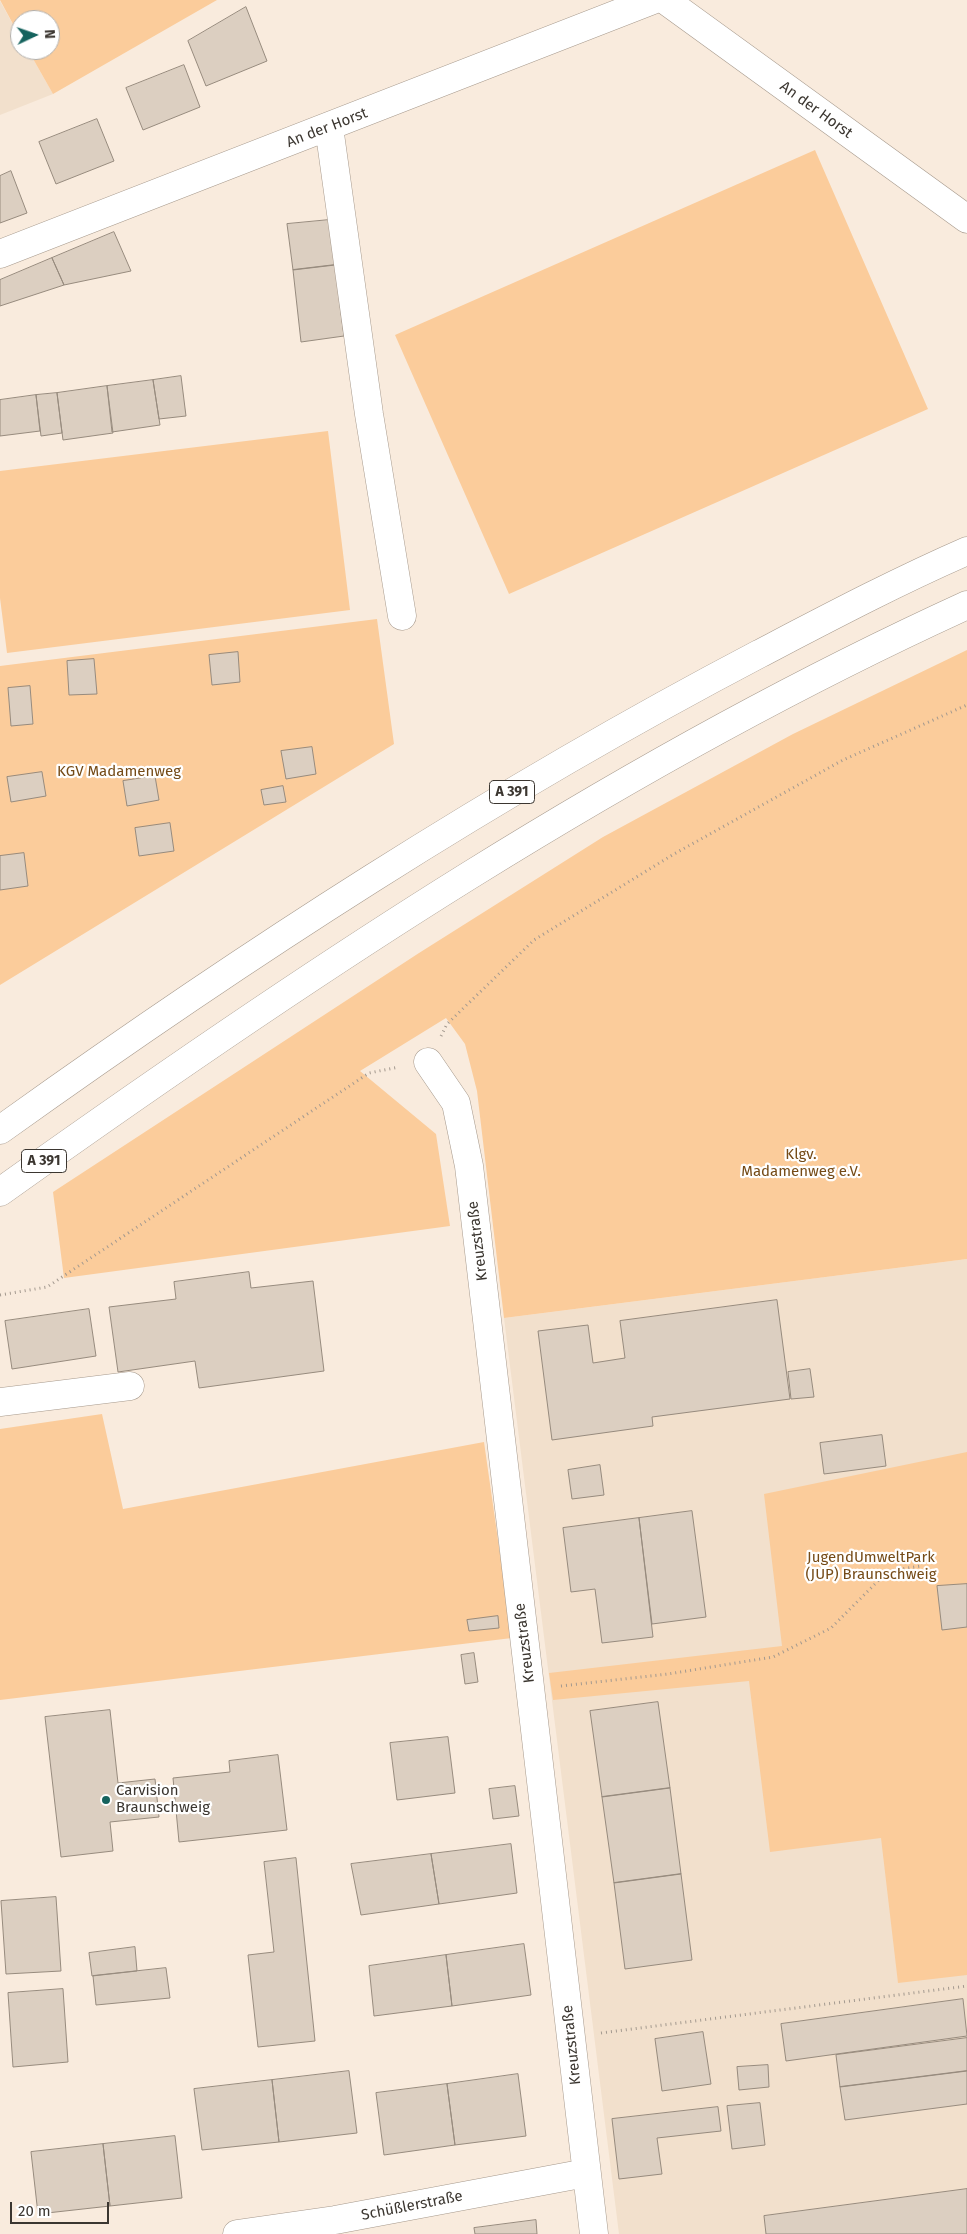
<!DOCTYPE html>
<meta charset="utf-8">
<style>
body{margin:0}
#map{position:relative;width:967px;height:2234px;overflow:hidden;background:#f9ebdd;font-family:"Fira Sans",sans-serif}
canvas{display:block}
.north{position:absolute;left:10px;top:10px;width:50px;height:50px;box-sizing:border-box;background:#fff;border:1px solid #b1afac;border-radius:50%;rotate:87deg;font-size:14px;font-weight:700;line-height:20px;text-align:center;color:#3b3630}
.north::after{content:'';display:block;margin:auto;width:18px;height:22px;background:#15635e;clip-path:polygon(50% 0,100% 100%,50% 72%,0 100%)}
.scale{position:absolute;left:10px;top:2202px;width:99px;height:22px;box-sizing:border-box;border:2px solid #3b3630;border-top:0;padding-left:6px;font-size:15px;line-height:18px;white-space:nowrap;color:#3b3630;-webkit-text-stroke:4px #fff;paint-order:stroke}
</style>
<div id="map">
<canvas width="967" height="2234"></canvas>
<div class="north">N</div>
<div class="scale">20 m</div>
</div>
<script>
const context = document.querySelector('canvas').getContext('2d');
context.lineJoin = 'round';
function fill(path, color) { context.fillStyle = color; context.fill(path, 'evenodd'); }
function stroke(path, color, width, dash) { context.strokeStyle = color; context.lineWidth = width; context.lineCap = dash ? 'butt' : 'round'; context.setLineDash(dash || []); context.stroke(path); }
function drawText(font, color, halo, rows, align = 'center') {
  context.font = font + ' "Fira Sans",sans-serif'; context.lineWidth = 4.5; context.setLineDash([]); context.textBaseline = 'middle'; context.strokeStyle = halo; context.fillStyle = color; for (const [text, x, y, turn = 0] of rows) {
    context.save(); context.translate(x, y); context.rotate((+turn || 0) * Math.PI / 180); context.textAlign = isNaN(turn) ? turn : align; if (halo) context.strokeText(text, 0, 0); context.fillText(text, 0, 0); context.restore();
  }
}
const built = new Path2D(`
 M0 1 20 37V50H28L53 94 0 115Z
 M967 1259V2234H619L504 1318Z`);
const green = new Path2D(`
 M0 0H217L53 94 28 50H50V20H20V37Z
 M815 150 928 409 509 594 395 335Z
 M328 431 350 610 7 653 0 598V471Z
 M377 619 394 744 0 985V666Z
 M967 650V1259L504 1318 477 1091 465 1044 446 1018 360 1071 436 1134 450 1226 64 1278 53 1192 419 953 603 837 793 734Z
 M102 1414 123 1509 484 1442 512 1638 0 1700V1429Z
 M967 1452V1975L898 1983 881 1838 770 1852 749 1681 553 1700 549 1673 782 1646 764 1494Z`);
const building = new Path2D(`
 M246 7 267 61 206 86 188 41Z
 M184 65 200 107 143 130 126 88Z
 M97 119 114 161 56 184 39 142Z
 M11 171 27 213 0 223V176Z
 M329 220 335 265 293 270 287 224Z
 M114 232 131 271 64 285 52 258Z
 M52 258 64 285 0 306V280Z
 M335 265 344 336 301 342 293 270Z
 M181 376 186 416 159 419 153 380Z
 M153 380 160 425 112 432 107 386Z
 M107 386 113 433 63 440 57 393Z
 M57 393 62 433 41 436 36 395Z
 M36 395 40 431 0 436V400Z
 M238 652 240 682 212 685 209 655Z
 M94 659 97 694 69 695 67 661Z
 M30 686 33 724 11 726 8 688Z
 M312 747 316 774 286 779 281 751Z
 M42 772 46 796 11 802 7 777Z
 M155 776 159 800 127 806 123 781Z
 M283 786 286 802 264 805 261 790Z
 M170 823 174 851 139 856 135 828Z
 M24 853 28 886 0 890V856Z
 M249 1272 251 1288 313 1281 324 1371 199 1388 195 1361 118 1372 109 1307 176 1299 174 1282Z
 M777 1300 790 1399 652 1417 653 1426 552 1440 538 1331 588 1325 593 1363 625 1358 620 1321Z
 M89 1309 96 1356 12 1369 5 1321Z
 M810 1369 814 1397 791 1399 788 1372Z
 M882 1435 886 1466 824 1474 820 1443Z
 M600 1465 604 1495 572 1499 568 1470Z
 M692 1511 706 1617 652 1624 639 1518Z
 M639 1518 653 1637 602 1643 595 1589 571 1592 563 1528Z
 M967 1584V1627L942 1630 937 1586Z
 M498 1616 499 1628 469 1631 467 1620Z
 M474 1653 478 1682 465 1684 461 1655Z
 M658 1702 670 1788 602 1797 590 1711Z
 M110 1710 118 1783 155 1779 159 1817 110 1822 113 1851 61 1857 45 1717Z
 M448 1737 455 1793 397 1800 390 1743Z
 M278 1755 287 1830 179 1842 173 1778 230 1772 229 1761Z
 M515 1786 519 1816 493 1819 489 1789Z
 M670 1788 681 1874 614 1883 602 1797Z
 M511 1844 517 1893 439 1904 431 1854Z
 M431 1854 439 1904 361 1915 351 1864Z
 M296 1858 315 2041 258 2047 248 1955 274 1952 264 1862Z
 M681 1874 692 1960 625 1969 614 1883Z
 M56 1897 61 1971 6 1974 1 1901Z
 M524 1944 531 1995 452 2006 446 1955Z
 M135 1947 137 1971 92 1976 89 1953Z
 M446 1955 452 2006 374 2016 369 1966Z
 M166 1968 170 1998 96 2005 93 1976Z
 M63 1989 68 2062 13 2067 8 1993Z
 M963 1999 967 2036 786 2061 781 2024Z
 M703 2032 711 2084 662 2091 655 2039Z
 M967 2038V2071L840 2087 836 2055Z
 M768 2065 769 2087 739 2090 737 2067Z
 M349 2071 357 2133 279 2142 272 2080Z
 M967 2071V2104L845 2120 840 2087Z
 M518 2074 526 2136 455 2145 447 2084Z
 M272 2080 279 2142 202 2150 194 2089Z
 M447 2084 455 2145 384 2155 376 2093Z
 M760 2103 765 2145 732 2149 727 2106Z
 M718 2107 721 2131 657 2138 662 2174 619 2179 612 2119Z
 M175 2136 182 2198 110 2206 103 2144Z
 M103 2144 110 2206 38 2214 31 2152Z
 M967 2189V2234H766L764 2216Z
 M536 2220 537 2234H475L474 2228Z`);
const path = new Path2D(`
 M441 1036 447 1024 534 940 674 854 843 760 967 705
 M0 1295 47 1287 369 1073 399 1067
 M561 1686 668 1674 773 1657 831 1628 888 1571 921 1566
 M601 2033 967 1986`);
const minor = new Path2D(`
 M665 0 967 219
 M329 127 369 414 402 616
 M0 254 653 0
 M428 1062 456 1103 469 1166 594 2234
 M0 1402 130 1386
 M237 2234 335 2220 586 2173`);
const highway = new Path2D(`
 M0 1130C243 956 494 793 759 654 828 618 896 582 967 551
 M0 1192C307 973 623 762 967 605`);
const markers = [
 [106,1800,5,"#15635e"]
];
const shields = [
 [512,792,45],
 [44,1161,45]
];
const shieldNames = [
 ["A 391",512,792],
 ["A 391",44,1161]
];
const streetNames = [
 ["An der Horst",816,110,36],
 ["An der Horst",327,128,-21],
 ["Kreuzstraße",478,1241,-97],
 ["Kreuzstraße",525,1643,-97],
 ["Kreuzstraße",572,2045,-96],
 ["Schüßlerstraße",412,2206,-11]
];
const parkNames = [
 ["KGV Madamenweg",119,772],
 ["Klgv.",801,1155],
 ["Madamenweg e.V.",801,1172],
 ["JugendUmweltPark",871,1558],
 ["(JUP) Braunschweig",871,1575]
];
const poiNames = [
 ["Carvision",116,1791],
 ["Braunschweig",116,1808]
];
fill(built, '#f2e0cc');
fill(green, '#fbcc9b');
fill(building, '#dccfc1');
stroke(building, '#978b7e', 1);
stroke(minor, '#a6998c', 29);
stroke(highway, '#a6998c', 29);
stroke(path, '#a3998f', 3, [1, 4]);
stroke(minor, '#fff', 28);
stroke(highway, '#fff', 28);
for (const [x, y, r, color] of markers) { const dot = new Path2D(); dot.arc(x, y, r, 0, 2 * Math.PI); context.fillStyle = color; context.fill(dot); stroke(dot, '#fff', 2); }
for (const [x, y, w] of shields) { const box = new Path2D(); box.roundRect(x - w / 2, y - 11.5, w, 23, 4); context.fillStyle = '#fff'; context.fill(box); stroke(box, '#3b3630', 1); }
drawText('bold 14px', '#3b3630', null, shieldNames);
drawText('15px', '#3b3630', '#fff', streetNames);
drawText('15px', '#754b17', '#fff', parkNames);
drawText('15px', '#3b3630', '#fff', poiNames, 'left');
</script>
